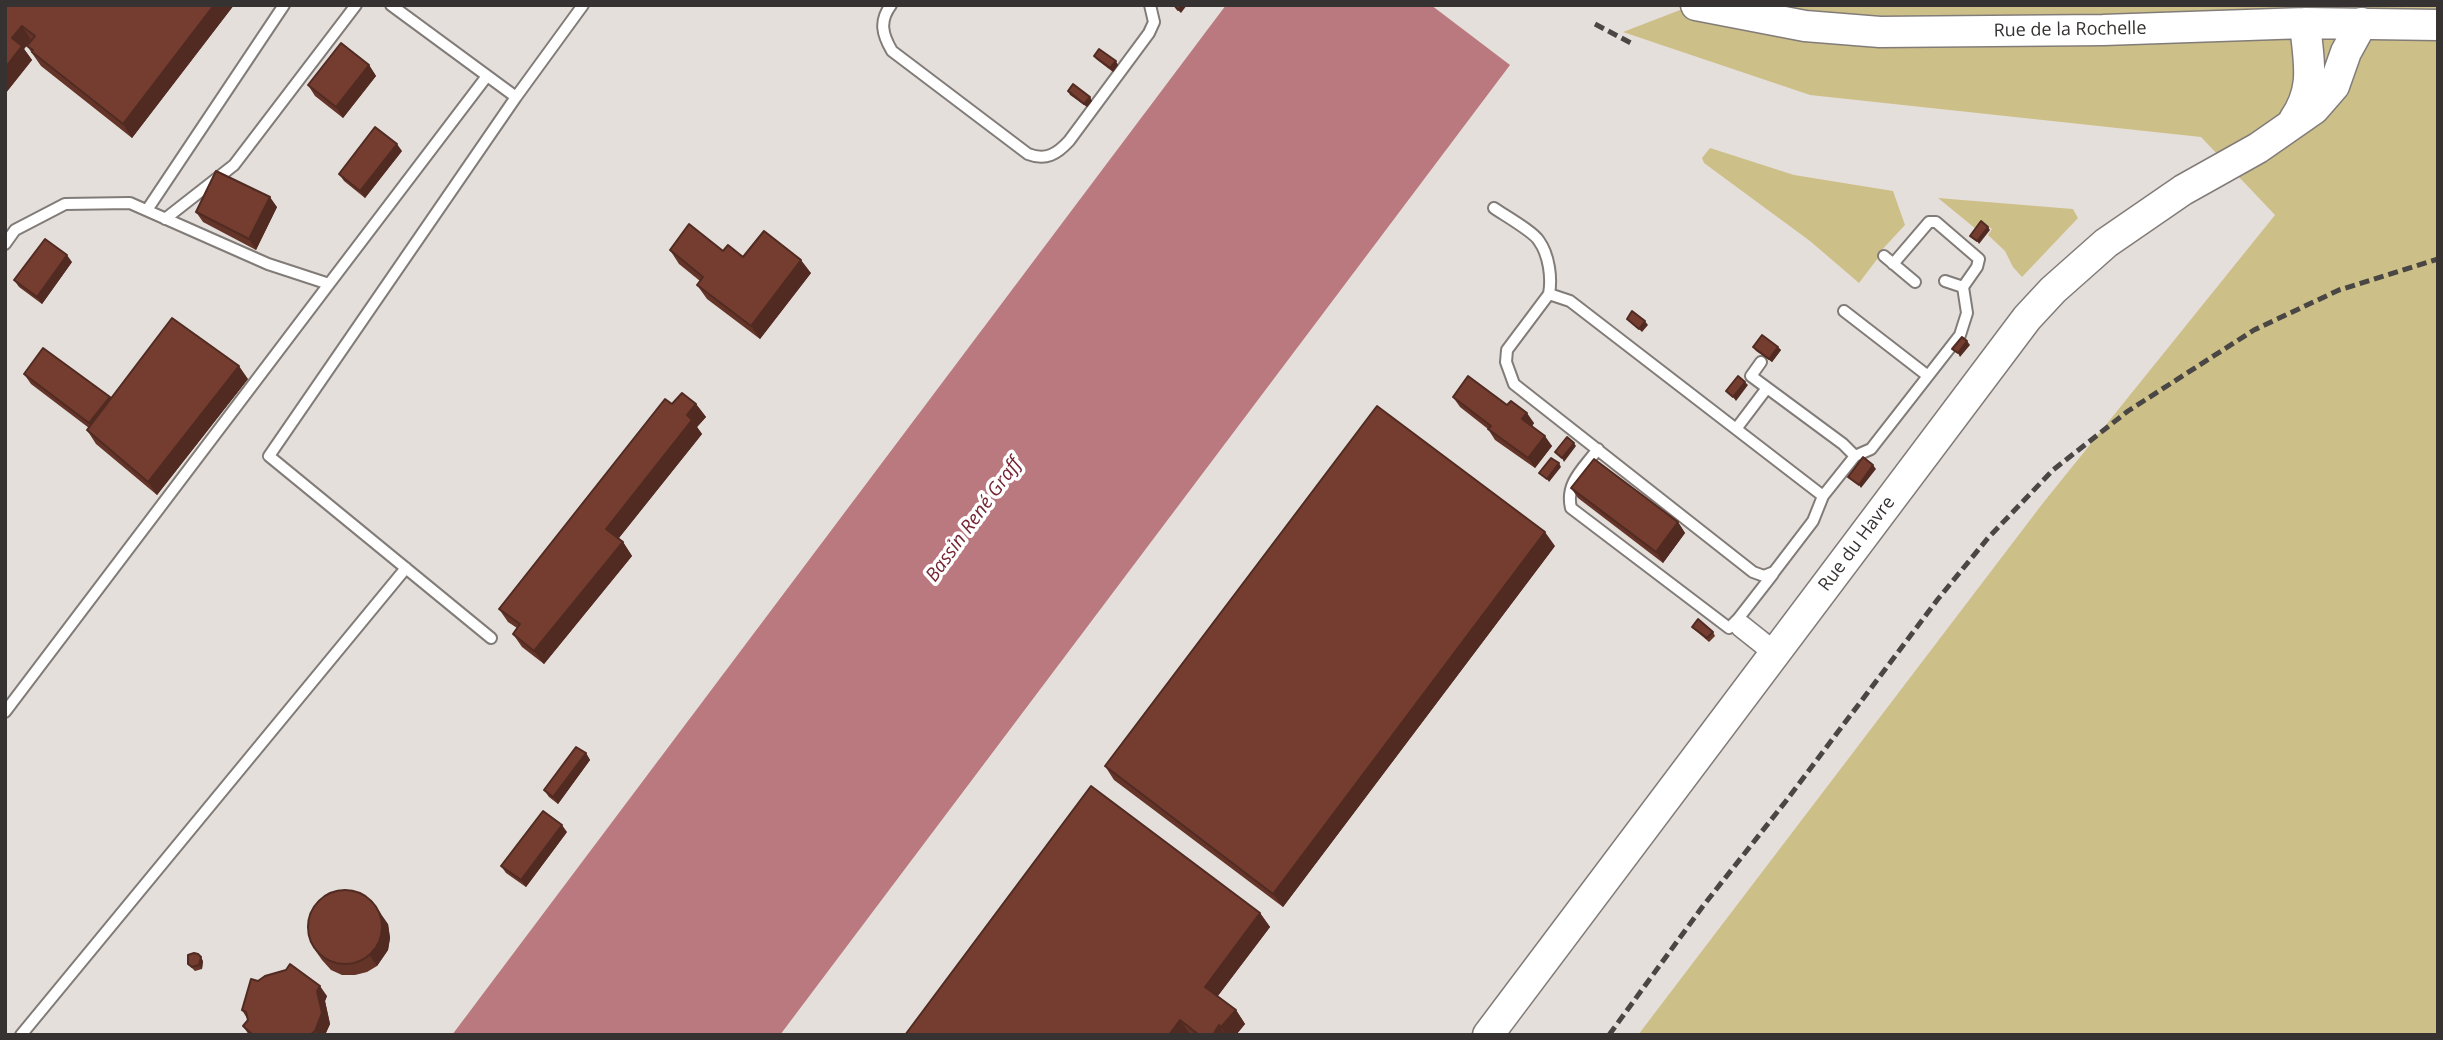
<!DOCTYPE html>
<meta charset="utf-8">
<style>
body{margin:0}
#map{position:relative;width:2443px;height:1040px;overflow:hidden;background:#e5dfdb;font-family:"Open Sans",sans-serif}
canvas{display:block}
.frame{position:absolute;inset:0;border:7px solid #353231;pointer-events:none}
</style>
<div id="map">
<canvas width="2443" height="1040"></canvas>
<div class="frame"></div>
</div>
<script>
const context = document.querySelector('canvas').getContext('2d');
context.lineJoin = 'round';
function fill(path, color) { context.fillStyle = color; context.fill(path, 'evenodd'); }
function stroke(path, color, width, dash) { context.strokeStyle = color; context.lineWidth = width; context.lineCap = dash ? 'butt' : 'round'; context.setLineDash(dash || []); context.stroke(path); }
function drawText(font, color, halo, rows, align = 'center') {
  context.font = font + ' "Open Sans",sans-serif'; context.lineWidth = 7; context.setLineDash([]); context.textBaseline = 'middle'; context.strokeStyle = halo; context.fillStyle = color; for (const [text, x, y, turn = 0] of rows) {
    context.save(); context.translate(x, y); context.rotate((+turn || 0) * Math.PI / 180); context.textAlign = isNaN(turn) ? turn : align; if (halo) context.strokeText(text, 0, 0); context.fillText(text, 0, 0); context.restore();
  }
}
const green = new Path2D(`
 M1693 5H2438V1035H1638L2043 503 2275 215 2201 137 1810 95 1623 32Z
 M1710 148 1794 175 1893 191 1905 225 1879 253 1878 258 1859 283 1810 241 1704 163 1702 158Z
 M1938 198 2073 209 2078 218 2022 277 2013 267 2005 251 1988 235 1992 229 1982 223 1976 229Z`);
const water = new Path2D(`
 M1226 5H1431L1510 65 780 1035H452Z`);
const lane = new Path2D(`
 M391 5 516 97
 M891 5C879 21 882 34 892 51L1028 154C1046 161 1057 154 1069 141L1149 33 1154 22 1150 5
 M1494 208C1504 215 1534 232 1539 241 1549 255 1552 278 1549 294L1507 350 1506 362 1514 384 1753 572 1764 576 1774 572 1813 521 1823 496 1855 456 1871 449 1960 335 1967 313 1963 287 1977 267 1979 259 1936 222H1929L1893 264
 M147 210 284 5
 M165 219 234 165 356 5
 M5 244 15 230 65 204 130 203 268 264 329 284 487 76
 M1884 256 1915 282
 M1945 281 1963 287
 M1549 294 1570 301 1823 496
 M1844 311 1928 376
 M1761 362 1751 376 1843 444 1855 456
 M1736 429 1767 388
 M1598 449C1583 469 1565 483 1571 508L1729 628 1738 619 1773 574
 M491 638 269 456 516 97 583 5
 M5 712 329 284
 M21 1035 406 568`);
const street = new Path2D(`
 M1741 626 1775 653`);
const secondary = new Path2D(`
 M1696 5 1805 26 1880 32 2103 30 2305 23 2438 25
 M2294 120C2317 87 2308 60 2305 23
 M1488 1035 2027 318 2053 290 2106 243 2183 190 2258 148 2314 109 2334 86 2346 52 2362 23`);
const rail = new Path2D(`
 M1595 24 1631 43
 M1609 1035 1703 906 1786 801 1938 599 1988 538 2053 470 2128 411 2254 330 2339 290 2438 259`);
const wall = new Path2D(`
 M5 5H234L132 138 41 66 27 46 31 40 24 49 32 60 5 94Z
 M1094 56 1118 65 1113 72 1096 59Z
 M369 65 376 76 343 118 315 96 308 85Z
 M1068 91 1092 101 1087 107 1070 95Z
 M402 151 365 198 344 181 339 174Z
 M277 207 256 250 203 222 196 212Z
 M670 250 723 251 811 273 760 339 707 299 697 285 700 281 679 264Z
 M72 262 42 304 19 287 14 280Z
 M1753 347H1778L1781 350 1772 362 1756 351Z
 M24 374 111 398 248 379 157 495 96 444 87 430 89 428 31 384Z
 M1453 397 1507 405 1534 423 1532 426 1552 446 1535 468 1495 440 1488 429 1460 407Z
 M672 404H696L706 417 697 427 702 434 618 539 623 542 632 556 544 664 522 647 513 634 517 628 508 622 499 609Z
 M1571 488 1678 522 1685 533 1663 563 1578 498Z
 M1555 546 1283 907 1114 780 1105 766Z
 M1692 627 1713 632 1715 636 1709 642 1695 630Z
 M586 753 590 760 558 804 549 797 544 790Z
 M567 832 526 887 506 873 501 866Z
 M1260 913 1270 927 1217 997 1236 1010 1245 1024 1236 1035H1191L1190 1034 905 1035Z
 M388 924 390 938 388 950 377 966 367 972 355 975H342L331 970 322 960 315 950Z
 M203 961 202 969 195 971 188 964Z
 M258 981 327 996 325 1001 330 1024 325 1035H249L243 1026 248 1020 242 1010Z`);
const shadedWall = new Path2D(`
 M214 5H234L132 138 123 124Z
 M1182 5H1187L1181 13 1178 10Z
 M22 26 31 40 24 49 32 60 5 94V68L12 38Z
 M1116 61 1118 65 1113 72 1110 68Z
 M369 65 376 76 343 118 336 107Z
 M1090 97 1092 101 1087 107 1084 104Z
 M397 144 402 151 365 198 360 191Z
 M270 197 277 207 256 250 249 239Z
 M1988 227 1990 230 1979 244 1977 241Z
 M67 255 72 262 42 304 37 297Z
 M801 260 811 273 760 339 751 326Z
 M1645 321 1648 325 1642 332 1639 329Z
 M1967 341 1970 345 1960 357 1958 353Z
 M1778 347 1781 350 1772 362 1769 359Z
 M239 366 248 379 157 495 148 482Z
 M1745 382 1748 385 1736 401 1733 397Z
 M110 397 118 407 96 433 89 423Z
 M696 404 706 417 697 427 702 434 615 543 606 529Z
 M1527 413 1534 423 1530 430 1522 419Z
 M1545 436 1552 446 1535 468 1528 458Z
 M1574 443 1576 446 1564 462 1562 458Z
 M1559 463 1561 467 1549 482 1547 479Z
 M1873 465 1876 469 1861 488 1859 485Z
 M1678 522 1685 533 1663 563 1656 552Z
 M1545 532 1555 546 1283 907 1273 894Z
 M623 542 632 556 544 664 534 651Z
 M586 753 590 760 558 804 553 797Z
 M562 825 567 832 526 887 521 880Z
 M372 901 388 924 390 938 388 950 377 966 370 956Z
 M1260 913 1270 927 1214 1001 1205 987Z
 M201 957 203 961 202 969 199 965Z
 M320 986 327 996 325 1001 330 1024 325 1035H318L315 1031 317 991Z
 M1236 1010 1245 1024 1236 1035H1226L1221 1027Z
 M1180 1020 1190 1034 1189 1035H1169Z
 M1219 1025 1225 1035H1213Z`);
const building = new Path2D(`
 M5 5H214L123 124 32 52 33 50 27 46 35 36 22 26 12 38 22 46 5 68Z
 M1174 5H1182L1178 10Z
 M341 43 369 65 336 107 308 85Z
 M1099 49 1116 61 1110 68 1094 56Z
 M1073 84 1090 97 1084 104 1068 91Z
 M375 127 397 144 360 191 339 174Z
 M216 171 270 197 249 239 196 212Z
 M1981 221 1988 227 1977 241 1970 236Z
 M689 224 723 251 728 245 743 257 764 231 801 260 751 326 697 285 703 277 670 250Z
 M45 239 67 255 37 297 14 280Z
 M1632 311 1645 321 1639 329 1627 319Z
 M172 318 239 366 148 482 87 430Z
 M1762 335 1778 347 1769 359 1753 347Z
 M1962 337 1967 341 1958 353 1952 349Z
 M43 348 110 397 89 423 24 374Z
 M1468 376 1507 405 1511 401 1527 413 1522 419 1545 436 1528 458 1488 429 1491 426 1453 397Z
 M1738 376 1745 382 1733 397 1726 391Z
 M682 393 696 404 687 415 692 420 606 529 623 542 534 651 513 634 520 624 499 609 665 399 672 404Z
 M1377 406 1545 532 1273 894 1105 766Z
 M1567 437 1574 443 1562 458 1555 452Z
 M1863 457 1873 465 1859 485 1848 477Z
 M1551 458 1559 463 1547 479 1539 473Z
 M1594 459 1678 522 1656 552 1571 488Z
 M1698 619 1713 632 1707 638 1692 627Z
 M576 747 586 753 553 797 544 790Z
 M1091 786 1260 913 1205 987 1236 1010 1221 1027 1219 1025 1213 1035H1199L1180 1020 1169 1035H905Z
 M543 811 562 825 521 880 501 866Z
 M308 927a37 37 0 1 1 74 0a37 37 0 1 1-74 0Z
 M194 953 198 954 201 957 199 965 192 967 188 964V955Z
 M290 964 320 986 317 991 322 1013 315 1031 310 1035H253L243 1026 248 1020 246 1012 242 1010 251 979 258 981 265 976 286 970Z`);
const streetNames = [
 ["Rue de la Rochelle",2070,30,-1],
 ["Rue du Havre",1857,544,-53]
];
const waterNames = [
 ["Bassin René Graff",974,520,-54]
];
fill(green, '#cdbf88');
fill(water, '#b9797e');
stroke(lane, '#827c79', 14);
stroke(street, '#827c79', 24);
stroke(secondary, '#827c79', 33);
stroke(lane, '#fff', 10);
stroke(street, '#fff', 21);
stroke(secondary, '#fff', 30);
stroke(rail, '#494644', 5, [10, 5]);
fill(wall, '#643429');
fill(shadedWall, '#512b22');
fill(building, '#743d30');
stroke(building, '#512b22', 2);
drawText('18px', '#353231', '#fff', streetNames);
drawText('italic 19px', '#752633', '#fff', waterNames);
</script>
